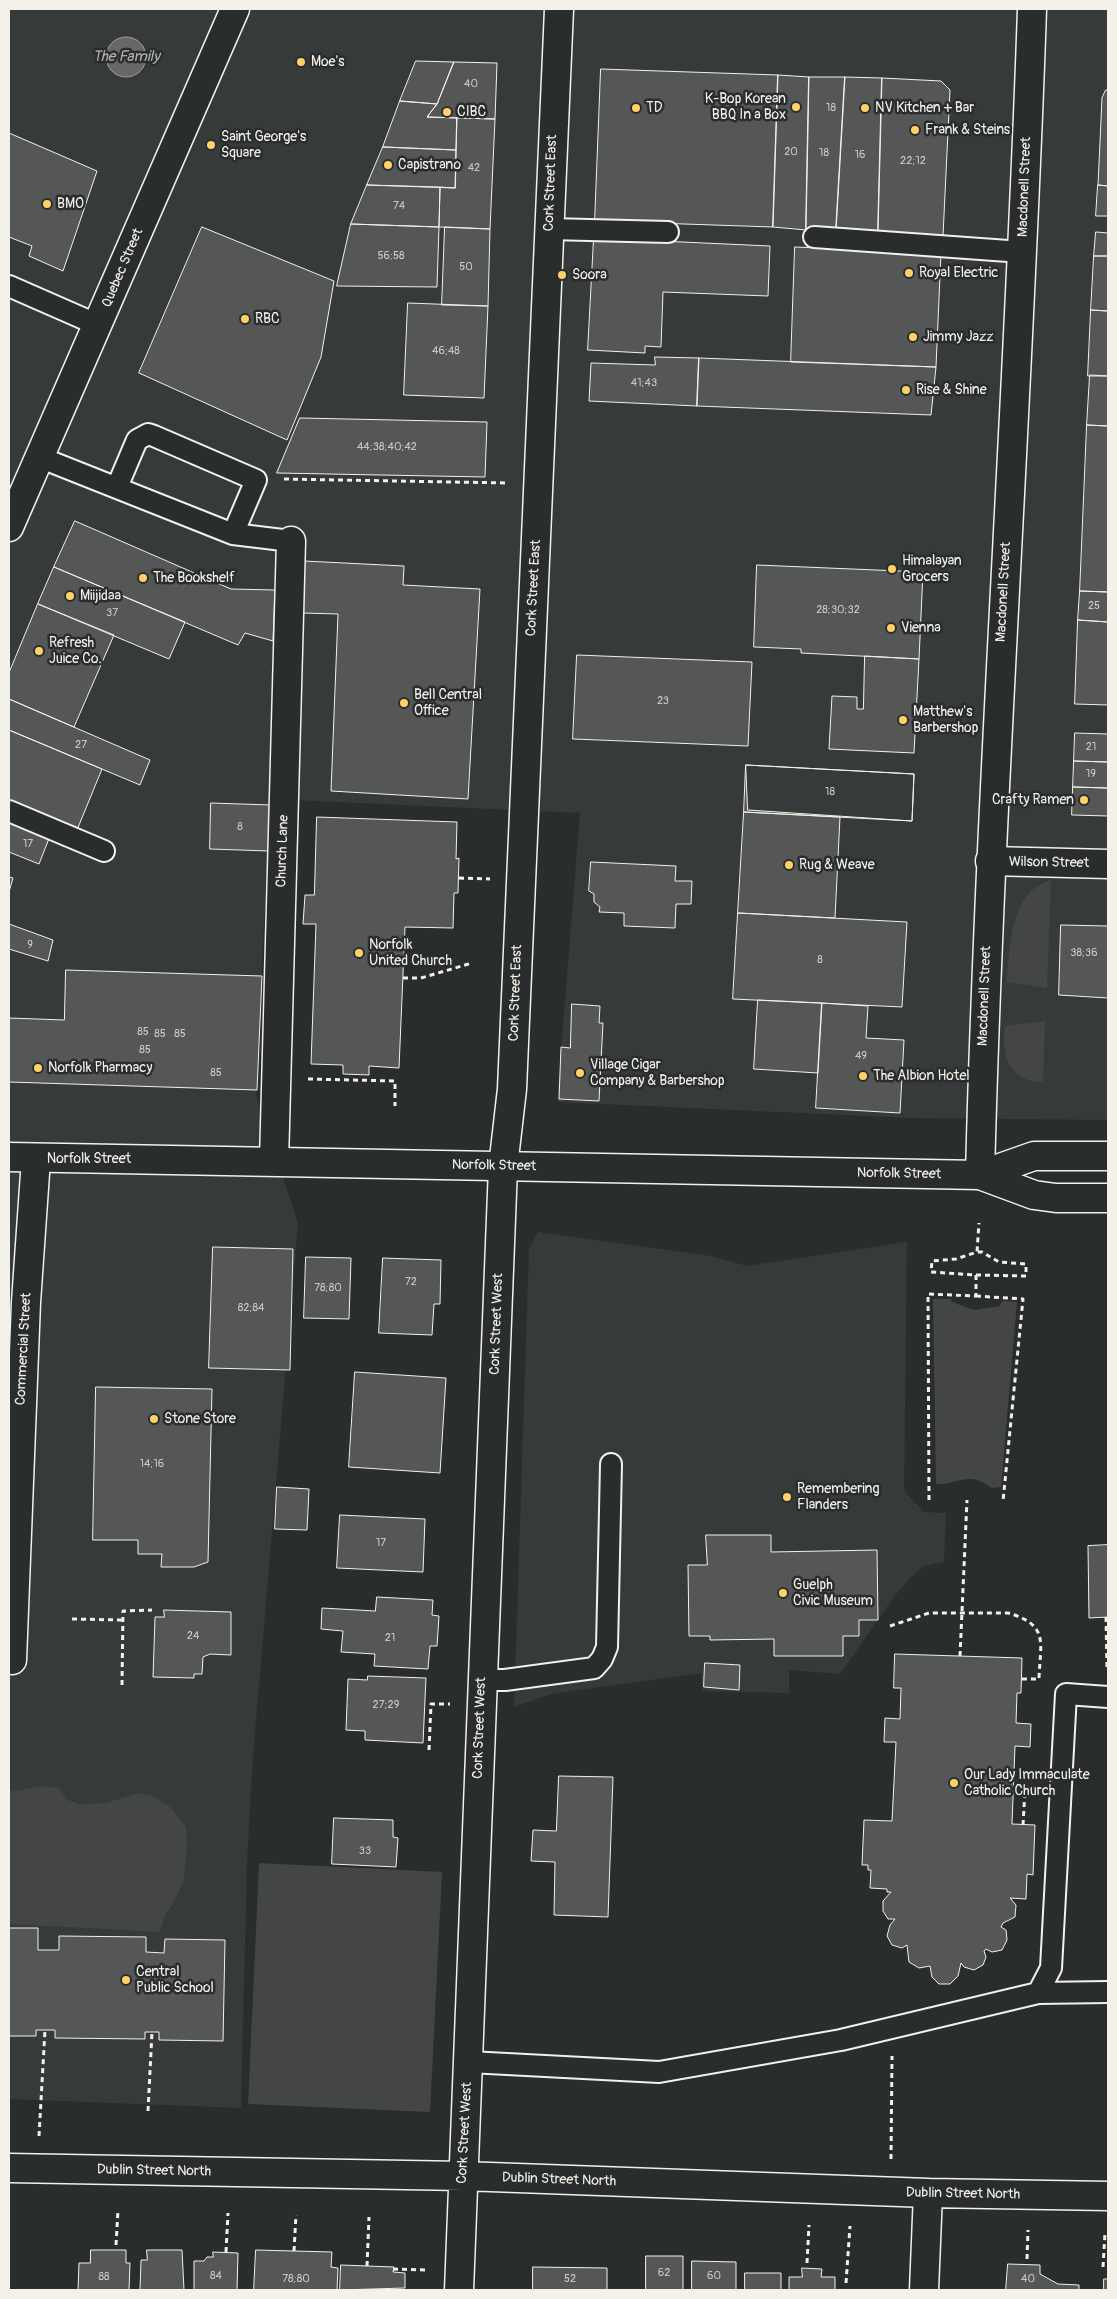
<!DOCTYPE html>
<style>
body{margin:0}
#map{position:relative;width:1117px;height:2299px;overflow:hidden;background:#2a2d2e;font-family:Pangolin,sans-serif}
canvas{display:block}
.frame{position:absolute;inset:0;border:10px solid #f4f1e8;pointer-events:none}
</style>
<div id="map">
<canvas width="1117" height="2299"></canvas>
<div class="frame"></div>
</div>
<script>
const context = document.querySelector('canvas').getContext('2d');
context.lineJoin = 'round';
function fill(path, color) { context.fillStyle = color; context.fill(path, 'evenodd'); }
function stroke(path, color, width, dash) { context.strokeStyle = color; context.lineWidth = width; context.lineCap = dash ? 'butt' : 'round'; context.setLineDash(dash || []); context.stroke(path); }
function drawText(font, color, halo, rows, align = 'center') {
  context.font = font + ' Pangolin,sans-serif'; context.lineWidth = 5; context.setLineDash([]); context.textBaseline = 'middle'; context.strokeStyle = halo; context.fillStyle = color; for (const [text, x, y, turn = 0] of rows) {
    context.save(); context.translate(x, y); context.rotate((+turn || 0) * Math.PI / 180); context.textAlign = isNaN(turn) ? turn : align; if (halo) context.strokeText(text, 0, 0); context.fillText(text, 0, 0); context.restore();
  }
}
const built = new Path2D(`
 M9 9H1108V1120L912 1118 557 1102 580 813 270 799 256 1095 298 1223 253 1756 247 1862 241 2108 9 2099Z
 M538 1232 711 1256 747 1266 907 1242 904 1491 924 1512 946 1513 944 1562 924 1566 910 1578 894 1597 840 1674 789 1670V1693L702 1691V1673L551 1694 514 1707 529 1249Z`);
const green = new Path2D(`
 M1051 880 1047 988 1006 982C1012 945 1008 893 1051 880Z
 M1045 1021 1043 1083C1009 1080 1001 1057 1005 1026Z
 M933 1299H951L952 1302 974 1310 1000 1306 1002 1301 1017 1302 1001 1487 991 1488C970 1470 957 1485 936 1484Z
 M42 1786 58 1788 68 1800 79 1804 106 1803 138 1793 153 1796 169 1806 186 1827 187 1848 183 1883 173 1904 166 1913 160 1932 9 1924V1792Z
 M259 1863 442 1872 430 2112 248 2104Z`);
const water = new Path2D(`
 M106 57a20 20 0 1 1 40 0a20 20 0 1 1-40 0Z`);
const building = new Path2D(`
 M416 61 454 62 437 104 400 101Z
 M454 62 497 63 495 119 427 117 437 104Z
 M601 69 778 75 773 227 595 221Z
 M778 75 809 77 806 230 773 227Z
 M809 77H845L836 231 806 230Z
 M845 77 882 78 878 233 836 231Z
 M882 78 941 81 950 90 943 236 878 233Z
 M1106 90H1108V186L1098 185 1102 98Z
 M400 101 437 104 427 117 457 118 456 150 383 147Z
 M457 118 495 119 490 229 439 227 440 187 455 188Z
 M9 133 97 171 63 271 29 256 32 246 9 237Z
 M383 147 456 150 455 188 367 185Z
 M367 185 440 187 439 227 351 224Z
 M1098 185 1108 186V216H1096Z
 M351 224 439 227 437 287 337 286Z
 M202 227 334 281 321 357 287 440 139 373Z
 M445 227 490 229 488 306 442 305Z
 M1096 232 1108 233V256H1094Z
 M594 238 770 246 768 296 663 292 661 347 645 346V353L588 350Z
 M795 247 941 253 936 367 791 362Z
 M1094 256H1108V311L1091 310Z
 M408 303 488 306 484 398 404 395Z
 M1091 310 1108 311V376H1088Z
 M655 357 699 358 697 406 589 401 591 363 655 365Z
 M699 358 936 367 931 415 697 406Z
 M1090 375 1108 376V426L1087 425Z
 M300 418 487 422 485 477 277 473Z
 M1087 425 1108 426V592L1080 591Z
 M75 521 231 589 275 590 273 641 245 633 238 645 54 567Z
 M304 561 404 566 403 585 480 589 468 799 331 791 338 614 303 613Z
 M757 565 923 572 919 659 801 653V649L754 647Z
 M54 567 185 622 169 659 38 604Z
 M1080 591 1108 592V622L1078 620Z
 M38 604 114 635 74 727 9 699V673Z
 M1078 620 1108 622V705L1075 704Z
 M577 655 752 662 748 746 573 739Z
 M865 656 919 659 914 753 829 749 832 696 857 697V709H863Z
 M9 699 150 760 140 785 9 730Z
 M9 730 102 769 77 830 9 800Z
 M1075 733 1108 734V762L1074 761Z
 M1074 761 1108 762V788L1073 787Z
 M746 765 914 774 912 821 748 810Z
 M746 765 914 774 912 821 744 812Z
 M1073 787 1108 788V816L1072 815Z
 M211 803 271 805 269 851 210 849Z
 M744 812 840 817 835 918 738 913Z
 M317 817 457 822 456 859 459 858 458 893H454L453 928 405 927 399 1068 369 1066V1075L343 1074V1065L311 1064 316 924H303L305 895H314Z
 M9 820 50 836 39 864 9 852Z
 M591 862 676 866 675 881H692L691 904H676L675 928 624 926V913L599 912 600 907 594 902V894L589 891Z
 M9 877 13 878 9 892Z
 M738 913 907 922 902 1007 733 999Z
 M9 924 53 940 48 961 9 949Z
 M1061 925 1108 926V998L1059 995Z
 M66 970 262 976 257 1090 9 1082V1018L64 1020Z
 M758 1000 822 1003 818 1073 754 1069Z
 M822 1003 868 1006 866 1038 904 1040 900 1113 816 1108Z
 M572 1004 600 1006 599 1023H603L599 1101 559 1099 561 1047 570 1048Z
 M213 1247 293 1249 290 1370 209 1368Z
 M306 1257 351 1258 349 1319 304 1318Z
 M383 1258 441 1260 440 1304H434L432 1335 379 1333Z
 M355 1372 446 1378 440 1473 349 1467Z
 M96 1387 212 1389 208 1562 194 1567H161L162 1554H138V1540H93Z
 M277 1487 309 1489 307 1530 275 1529Z
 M340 1515 425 1519 423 1572 337 1568Z
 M706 1535H771V1552L877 1550 878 1620H859V1636H843V1656H774V1639L710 1640V1636H689L688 1565H707Z
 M1108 1545V1617L1089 1618 1088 1546Z
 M377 1597 433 1600 432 1615 439 1616 437 1646H430L428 1669 374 1666 375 1654 341 1652 343 1631 321 1629 322 1608 375 1611Z
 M164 1610 231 1612V1655L210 1654 203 1657 202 1674H194V1678L153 1677 155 1617H164Z
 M895 1654 1022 1658 1021 1693H1017L1016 1723 1031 1724 1030 1747 1015 1746 1012 1824 1035 1825 1033 1875 1027 1874 1026 1899 1010 1898 1016 1905 1015 1917 1003 1923 1001 1927 1006 1930 1007 1940 1002 1950 992 1952 986 1949 984 1951 986 1957 983 1965 974 1970 964 1967 961 1963 958 1976 950 1984H939L932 1977 930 1966 919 1968 909 1962 907 1945 902 1948 892 1945 887 1936 890 1925 895 1919H888L883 1911V1901L891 1892H887V1889L870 1888 871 1870H868V1865H862L864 1820 892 1821 896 1742H884L885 1718 900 1719 901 1688H894Z
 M705 1663 740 1665 739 1690 704 1687Z
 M368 1676 426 1678 423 1743 365 1740V1731L346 1730 348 1679 367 1680Z
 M559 1776 613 1777 608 1917 554 1915 555 1862 531 1861 533 1830 556 1831Z
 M334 1818 393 1820V1837L398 1838 396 1867 332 1864Z
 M9 1928H38V1950H59V1936L146 1937V1952L164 1953 165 1939 225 1940 223 2041 159 2040V2032H145V2039L55 2038V2030H36V2036H9Z
 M91 2250H126V2263H130L129 2290H78L79 2263H90Z
 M147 2250H182L184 2290H140L141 2260H147Z
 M256 2250 332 2252 331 2267 338 2268 337 2290H254Z
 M213 2252 238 2253 237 2290H194V2261H204L207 2257H213Z
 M646 2256H683V2290H646Z
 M692 2261 736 2262V2290H692Z
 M1008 2264 1040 2265V2274L1058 2284 1079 2285V2290H1006Z
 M341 2265 394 2267 393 2272 405 2273V2288L340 2290Z
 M533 2267 607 2268V2290H533Z
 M802 2268 822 2269 821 2277H835V2290H789V2277H802Z
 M745 2273H781V2290H745Z
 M1104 2279H1108V2290H1104Z`);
const path = new Path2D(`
 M284 479 508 483
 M459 878 490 879
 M403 978H421L472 963
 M308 1079 395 1081V1106
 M976 1275 1026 1276V1264L999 1262 982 1252H977
 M976 1296 1023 1299 1003 1501
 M929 1500 928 1294 976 1296V1275L931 1272 932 1261 956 1259 977 1252 979 1223
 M1106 1617 1107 1669
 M72 1619 123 1620
 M890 1626 929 1613H1008C1050 1625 1040 1643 1039 1679H1021
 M960 1656 967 1500
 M122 1685 123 1611 152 1610
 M429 1750 431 1704H450
 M1023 1825 1026 1774H1034
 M148 2111 152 2032
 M39 2136 45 2030
 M891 2159 892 2056
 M116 2245 118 2210
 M294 2251 296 2215
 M226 2252 228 2213
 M1027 2259 1028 2230
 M807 2263 809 2225
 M367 2266 369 2217
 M1103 2267 1105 2233
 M393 2269 428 2270
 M846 2283 850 2226`);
const service = new Path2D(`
 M550 229 668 232
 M814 237 1022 252
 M9 286 98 325
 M39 457 233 534 291 541
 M117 487 137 440 148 434 154 436 256 480 233 534
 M9 811 104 851
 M482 1680H505L594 1668 602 1659 607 1647 611 1464
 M1038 1993 1051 1968 1066 1694 1108 1697
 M469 2062 659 2072 841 2040 1038 1993 1108 1992`);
const minor = new Path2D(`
 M990 861 1108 864
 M274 1161 291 541
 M12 1660 26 1302 36 1159
 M9 2168 463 2176 928 2193 1108 2196
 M459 2290 503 1167 512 1089 559 9
 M924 2290 928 2193`);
const tertiary = new Path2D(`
 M9 527 235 9
 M980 1175C990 786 1019 398 1032 9`);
const secondary = new Path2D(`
 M9 1157 980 1175 1034 1156H1108
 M980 1175 1034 1195 1056 1198H1108`);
const markers = [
 [301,62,5,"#ffd166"],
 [796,107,5,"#ffd166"],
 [636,108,5,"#ffd166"],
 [865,108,5,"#ffd166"],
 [447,112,5,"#ffd166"],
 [915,130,5,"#ffd166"],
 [211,145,5,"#ffd166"],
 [388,165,5,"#ffd166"],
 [47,204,5,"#ffd166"],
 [909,273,5,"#ffd166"],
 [562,275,5,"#ffd166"],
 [245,319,5,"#ffd166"],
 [913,337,5,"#ffd166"],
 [906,390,5,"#ffd166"],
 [892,569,5,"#ffd166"],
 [143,578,5,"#ffd166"],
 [70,596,5,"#ffd166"],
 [891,628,5,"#ffd166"],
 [39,651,5,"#ffd166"],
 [404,703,5,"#ffd166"],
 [903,720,5,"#ffd166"],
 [1084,800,5,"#ffd166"],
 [789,865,5,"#ffd166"],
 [359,953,5,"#ffd166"],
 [38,1068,5,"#ffd166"],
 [580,1073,5,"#ffd166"],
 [863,1076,5,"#ffd166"],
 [154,1419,5,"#ffd166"],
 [787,1497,5,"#ffd166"],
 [783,1593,5,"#ffd166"],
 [954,1783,5,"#ffd166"],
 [126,1980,5,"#ffd166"]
];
const numberNames = [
 ["40",471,84],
 ["18",831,108],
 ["20",791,152],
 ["18",824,153],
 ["16",860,155],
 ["22;12",913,161],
 ["42",474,168],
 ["74",399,206],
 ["56;58",391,256],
 ["50",466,267],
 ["46;48",446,351],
 ["41;43",644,383],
 ["44;38;40;42",387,447],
 ["25",1094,606],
 ["28;30;32",838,610],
 ["37",112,613],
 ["23",663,701],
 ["27",81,745],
 ["21",1091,747],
 ["19",1091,774],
 ["18",830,792],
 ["8",240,827],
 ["17",28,844],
 ["9",30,945],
 ["38;36",1084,953],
 ["8",820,960],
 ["85",143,1032],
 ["85",160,1034],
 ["85",180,1034],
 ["85",145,1050],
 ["49",861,1056],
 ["85",216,1073],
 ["72",411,1282],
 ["78;80",328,1288],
 ["82;84",251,1308],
 ["14;16",152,1464],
 ["17",381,1543],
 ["24",193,1636],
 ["21",390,1638],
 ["27;29",386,1705],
 ["33",365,1851],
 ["62",664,2273],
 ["84",216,2276],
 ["60",714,2276],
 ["88",104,2277],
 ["78;80",296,2279],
 ["52",570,2279],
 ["40",1028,2279]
];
const poiNames = [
 ["Moe's",311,62],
 ["K-Bop Korean",786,99,"right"],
 ["BBQ In a Box",786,115,"right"],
 ["TD",646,108],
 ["NV Kitchen + Bar",875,108],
 ["CIBC",457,112],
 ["Frank & Steins",925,130],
 ["Saint George's",221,137],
 ["Square",221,153],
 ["Capistrano",398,165],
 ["BMO",57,204],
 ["Royal Electric",919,273],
 ["Soora",572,275],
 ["RBC",255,319],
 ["Jimmy Jazz",923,337],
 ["Rise & Shine",916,390],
 ["Himalayan",902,561],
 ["Grocers",902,577],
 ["The Bookshelf",153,578],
 ["Miijidaa",80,596],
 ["Vienna",901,628],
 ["Refresh",49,643],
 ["Juice Co.",49,659],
 ["Bell Central",414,695],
 ["Office",414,711],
 ["Matthew's",913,712],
 ["Barbershop",913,728],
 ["Crafty Ramen",1074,800,"right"],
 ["Rug & Weave",799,865],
 ["Norfolk",369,945],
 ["United Church",369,961],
 ["Village Cigar",590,1065],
 ["Company & Barbershop",590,1081],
 ["Norfolk Pharmacy",48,1068],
 ["The Albion Hotel",873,1076],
 ["Stone Store",164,1419],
 ["Remembering",797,1489],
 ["Flanders",797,1505],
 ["Guelph",793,1585],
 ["Civic Museum",793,1601],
 ["Our Lady Immaculate",964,1775],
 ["Catholic Church",964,1791],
 ["Central",136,1972],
 ["Public School",136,1988]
];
const streetNames = [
 ["Cork Street East",551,183,-88],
 ["Macdonell Street",1025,187,-88],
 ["Quebec Street",123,268,-67],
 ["Cork Street East",534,588,-87],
 ["Macdonell Street",1004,592,-87],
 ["Church Lane",283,851,-88],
 ["Wilson Street",1049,863,1],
 ["Cork Street East",516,993,-88],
 ["Macdonell Street",985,996,-88],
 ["Norfolk Street",89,1159],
 ["Norfolk Street",494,1166,1],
 ["Norfolk Street",899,1174,1],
 ["Cork Street West",497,1324,-88],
 ["Commercial Street",24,1349,-87],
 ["Cork Street West",480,1728,-88],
 ["Cork Street West",465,2133,-87],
 ["Dublin Street North",154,2171,1],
 ["Dublin Street North",559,2180,2],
 ["Dublin Street North",963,2194,1]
];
const waterNames = [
 ["The Family",126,57]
];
fill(built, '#373a3a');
fill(green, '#444645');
fill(water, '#676866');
stroke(water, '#9f9f9a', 1);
fill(building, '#555756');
stroke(building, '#f4f1e8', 1);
stroke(service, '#f4f1e8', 24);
stroke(minor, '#f4f1e8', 31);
stroke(tertiary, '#f4f1e8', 31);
stroke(secondary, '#f4f1e8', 31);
stroke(path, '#f4f1e8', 3, [5, 4]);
stroke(service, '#2a2d2e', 20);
stroke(minor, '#2a2d2e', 28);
stroke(tertiary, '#2a2d2e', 28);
stroke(secondary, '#2a2d2e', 28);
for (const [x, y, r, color] of markers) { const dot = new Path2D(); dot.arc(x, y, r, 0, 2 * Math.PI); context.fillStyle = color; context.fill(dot); stroke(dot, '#2a2d2e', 2); }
drawText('11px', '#cccac4', null, numberNames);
drawText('14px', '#f4f1e8', '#2a2d2e', poiNames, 'left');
drawText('14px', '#f4f1e8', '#2a2d2e', streetNames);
drawText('italic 15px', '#b5b3ae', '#2a2d2e', waterNames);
</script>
